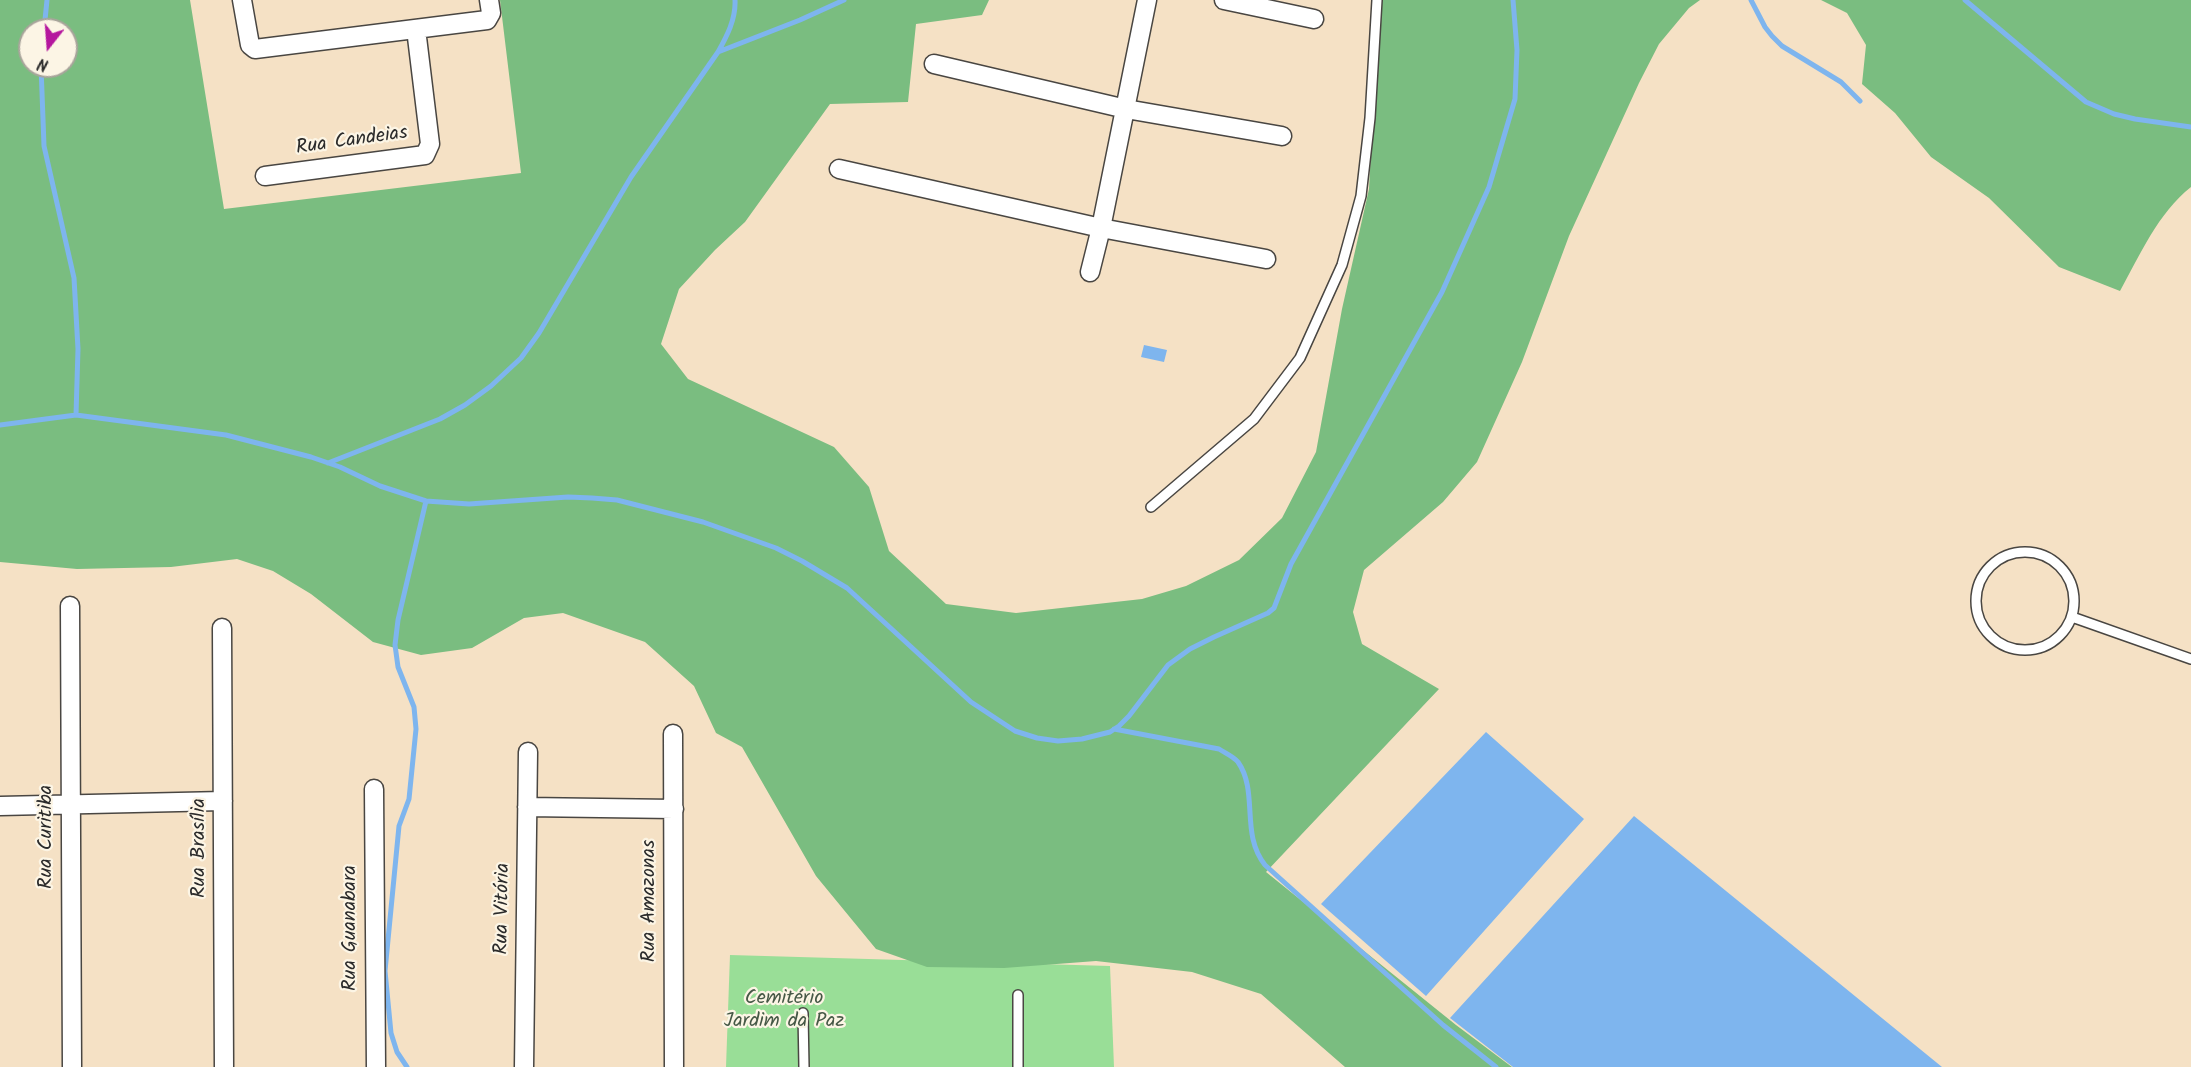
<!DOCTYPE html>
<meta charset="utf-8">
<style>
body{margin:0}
#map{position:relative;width:2191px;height:1067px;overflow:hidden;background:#f5e1c5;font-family:Kalam,sans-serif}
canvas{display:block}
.north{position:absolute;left:18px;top:18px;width:60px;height:60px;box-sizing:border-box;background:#fcf5e5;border:2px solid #a8a49b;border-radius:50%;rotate:197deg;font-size:16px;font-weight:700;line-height:24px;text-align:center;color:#2b2b2b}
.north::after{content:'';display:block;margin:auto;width:21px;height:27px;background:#b5179e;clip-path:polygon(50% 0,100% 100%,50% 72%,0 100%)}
</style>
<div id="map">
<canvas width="2191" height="1067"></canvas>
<div class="north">N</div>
</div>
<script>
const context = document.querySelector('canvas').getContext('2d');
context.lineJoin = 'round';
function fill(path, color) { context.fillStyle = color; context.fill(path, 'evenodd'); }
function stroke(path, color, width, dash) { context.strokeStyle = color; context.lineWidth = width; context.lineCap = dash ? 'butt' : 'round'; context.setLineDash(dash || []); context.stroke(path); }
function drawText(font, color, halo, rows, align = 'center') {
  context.font = font + ' Kalam,sans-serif'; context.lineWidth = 4.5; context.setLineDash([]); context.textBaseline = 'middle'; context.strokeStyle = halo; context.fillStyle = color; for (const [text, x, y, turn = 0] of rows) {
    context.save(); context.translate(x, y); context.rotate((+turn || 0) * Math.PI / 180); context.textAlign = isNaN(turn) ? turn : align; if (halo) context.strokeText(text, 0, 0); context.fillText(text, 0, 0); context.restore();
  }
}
const green = new Path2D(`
 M730 955 1110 966 1114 1067H726Z`);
const forest = new Path2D(`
 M0 0H190L224 209 521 173 500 0H989L982 15 916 24 908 102 830 104 745 222 715 250 679 289 661 344 688 379 834 447 869 487 889 551 946 604 1016 613 1142 599 1186 586 1239 560 1282 518 1316 452 1342 309 1369 189 1379 0H1700L1689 8 1659 44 1639 83 1569 236 1522 362 1477 462 1443 502 1364 570 1353 612 1362 644 1439 689 1266 872 1456 1025 1512 1067H1345L1261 994 1192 972 1096 961 1004 968 927 967 876 949 816 876 742 747 716 733 694 686 645 642 563 613 524 618 472 648 421 655 373 642 311 594 273 571 237 559 171 567 77 569 0 562ZM30 30H66V66H30Z
 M1821 0H2191V187C2158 213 2140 255 2120 291L2059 267 1989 198 1931 157 1895 113 1862 84 1866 45 1847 13Z`);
const water = new Path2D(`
 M1144 345 1167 350 1164 362 1141 357Z
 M1486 732 1584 819 1426 996 1321 904Z
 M1634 816 1942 1067H1513L1450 1018Z`);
const stream = new Path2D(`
 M1751 0 1765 27 1772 36 1782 46 1841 82 1860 101
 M1965 0 2086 102 2114 114 2135 119 2191 127
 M44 30 47 0
 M718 52 800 20 844 0
 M41 66 44 146 74 278 78 349 76 415
 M0 425 76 415 226 435 311 457 340 467 380 486 426 501 469 504 568 497 592 498 617 500 703 522 776 548 802 561 847 588 971 702 1015 731 1037 738 1058 741 1082 739 1110 732 1119 726 1129 716 1168 665 1190 649 1214 637 1268 613 1274 608 1291 564 1442 292 1489 187 1515 99 1517 50 1513 0
 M328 463 440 419 465 405 491 386 521 358 539 333 631 177 718 52C727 36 736 19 735 0
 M1114 729 1219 749C1225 753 1233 756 1238 762 1259 792 1240 834 1265 865L1443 1025 1496 1067
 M407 1067 397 1052 391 1033 385 971 399 826 409 799 416 729 414 707 398 667 395 645 398 620 426 501`);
const lane = new Path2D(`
 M1151 507 1254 419 1300 358 1342 265 1361 196 1370 118 1377 0
 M1976 601a49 49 0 1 1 98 0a49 49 0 1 1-98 0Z
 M2072 617 2191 659
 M1018 995V1067
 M803 1013 804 1067`);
const street = new Path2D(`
 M242 0 250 45 255 49 487 20 491 13 489 0
 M1224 0 1314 19
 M934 64 1126 109 1282 136
 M839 169 1101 228 1266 259
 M265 176 425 155 430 144 416 29
 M1090 272 1101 228 1147 0
 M70 606 72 1067
 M222 628 224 1067
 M673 734 674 1067
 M374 789 376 1067
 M0 806 223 801
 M527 807 674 809
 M524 1067 528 752`);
const streetNames = [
 ["Rua Candeias",352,142,-8],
 ["Rua Curitiba",48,837,-90],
 ["Rua Brasília",201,848,-90],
 ["Rua Amazonas",651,901,-90],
 ["Rua Vitória",504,909,-89],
 ["Rua Guanabara",352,928,-90]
];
const parkNames = [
 ["Cemitério",784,1000],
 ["Jardim da Paz",784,1023]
];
fill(green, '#99de97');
fill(forest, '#7abd80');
fill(water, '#7eb5ee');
stroke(stream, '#7eb5ee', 5);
stroke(lane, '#494642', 12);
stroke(street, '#494642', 21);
stroke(lane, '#fff', 9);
stroke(street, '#fff', 18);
drawText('20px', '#2b2b2b', '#fcf5e5', streetNames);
drawText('20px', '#465846', '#fcf5e5', parkNames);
</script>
